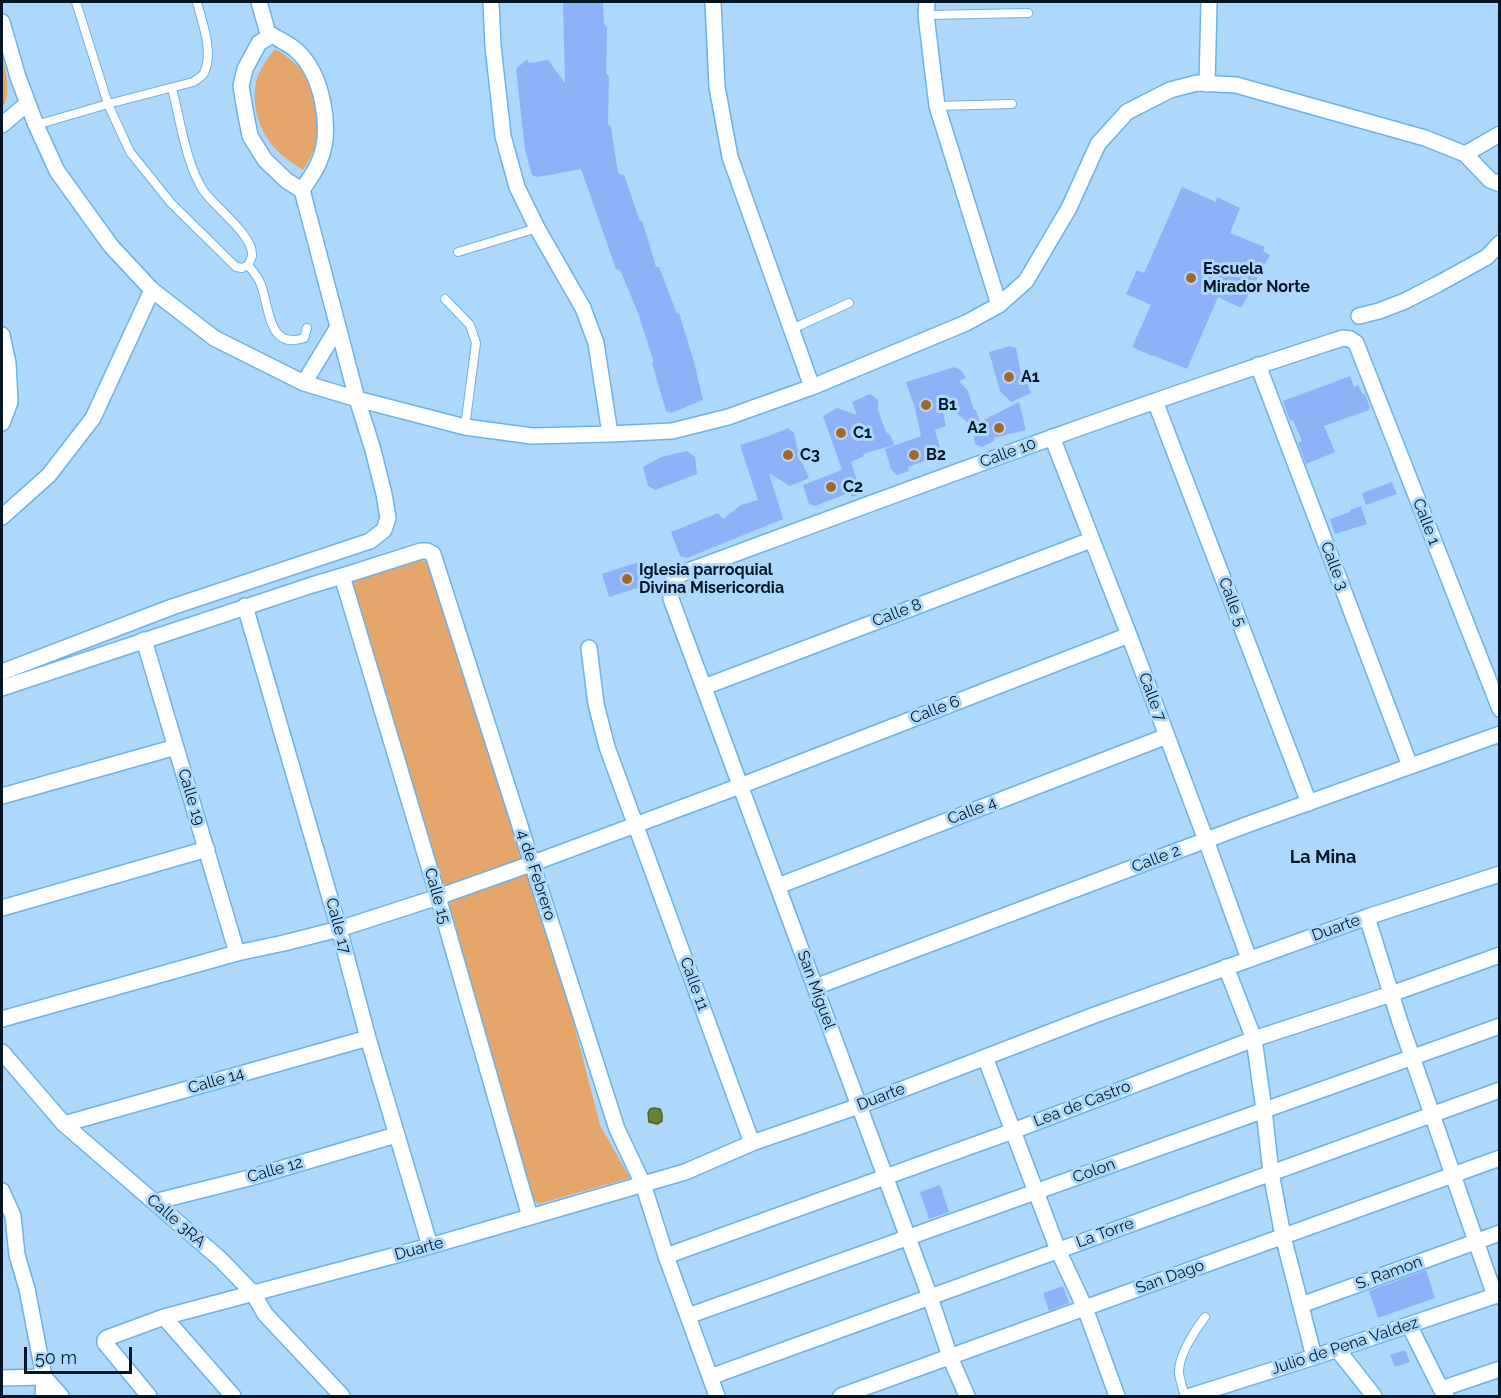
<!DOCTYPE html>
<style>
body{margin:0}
#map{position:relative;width:1501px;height:1398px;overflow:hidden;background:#aed8fb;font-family:Raleway,sans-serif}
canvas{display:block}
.frame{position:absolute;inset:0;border:3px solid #011525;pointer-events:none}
.scale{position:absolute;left:24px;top:1347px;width:108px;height:27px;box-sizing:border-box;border:3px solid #011525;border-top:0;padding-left:8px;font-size:18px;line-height:21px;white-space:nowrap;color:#011525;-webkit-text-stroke:4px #aed8fb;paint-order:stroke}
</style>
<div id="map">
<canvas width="1501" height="1398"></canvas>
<div class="frame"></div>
<div class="scale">50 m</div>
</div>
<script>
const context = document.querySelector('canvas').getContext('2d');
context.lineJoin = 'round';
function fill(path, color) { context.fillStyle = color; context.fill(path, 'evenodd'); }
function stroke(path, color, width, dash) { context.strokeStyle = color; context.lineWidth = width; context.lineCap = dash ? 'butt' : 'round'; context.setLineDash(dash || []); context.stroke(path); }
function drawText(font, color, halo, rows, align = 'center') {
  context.font = font + ' Raleway,sans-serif'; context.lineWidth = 6; context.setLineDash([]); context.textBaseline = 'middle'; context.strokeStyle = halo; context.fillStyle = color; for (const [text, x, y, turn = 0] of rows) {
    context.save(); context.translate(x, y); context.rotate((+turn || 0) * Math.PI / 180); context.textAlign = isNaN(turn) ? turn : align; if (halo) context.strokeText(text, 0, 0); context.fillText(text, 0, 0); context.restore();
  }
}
const green = new Path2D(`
 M275 49C289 57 309 73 314 89 315 95 316 102 316 108 320 135 318 147 303 170 294 164 284 158 277 150 259 133 249 100 258 76 262 65 268 58 275 49Z
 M2 54C5 71 13 93 2 108Z
 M406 556 436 564 528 865 438 897 343 581Z
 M534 869 600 1125 630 1178 538 1204 520 1183 439 905Z`);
const water = new Path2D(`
 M654 1108 660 1109 662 1114V1121L657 1124 649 1122 648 1113 650 1109Z`);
const building = new Path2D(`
 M563 2H603L604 24 607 27 606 73 609 77 608 123 611 127 618 173 624 175 640 221 642 220 656 267H659L677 314 679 313 694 362 703 400 671 413 666 411 652 363H654L638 313 620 270 616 269 581 169 538 177 532 175 525 150 516 69 527 59 529 63 548 60 565 83Z
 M1182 187 1216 202 1217 197 1240 208 1230 233 1265 247 1263 251 1270 255 1241 308 1218 297 1187 369 1152 355V356L1132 347 1151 305 1126 294 1137 270 1144 273Z
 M1010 346 1016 348 1023 383H1027L1031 393 1011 402 1000 391 989 352Z
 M955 367 961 370 966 378 959 381 968 391 974 410H976L980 422 1019 402 1026 430 994 438V441L982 447 975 444 972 426 940 399 946 426 935 430 943 459 931 462 930 459 908 467 909 471 897 475 891 469 885 449 921 436 914 404 911 398 906 382Z
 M1350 376 1354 387 1358 385 1363 395 1365 394 1370 408 1369 409V410L1324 426 1335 452 1306 464 1298 443 1302 441 1293 420 1290 421 1283 401Z
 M870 394 878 400V410L886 432 890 435 894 445 863 454 864 456 851 462 861 494 852 497 851 492 815 506 809 504 803 485 842 470 823 416 837 408 857 415 852 402Z
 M788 428 794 433 799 456 809 478 790 486 769 473 783 519 687 558 680 556 671 532 718 513 723 519 741 505 758 500 740 445 769 436Z
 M687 451 695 457 697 474 655 490 648 486 643 467 661 457Z
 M1392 482 1397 494 1366 505 1362 493Z
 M1361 506 1367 524 1335 534 1330 519 1350 512V510Z
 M645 560 653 583 609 597 602 574Z
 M940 1185 949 1212 929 1219 920 1192Z
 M1426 1270 1435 1298 1378 1318 1369 1291Z
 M1063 1286 1069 1303 1049 1311 1043 1293Z
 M1405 1350 1410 1362 1395 1367 1390 1355Z`);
const lane = new Path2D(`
 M76 2 108 104 130 152 171 203 236 267 242 268 248 265C249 264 252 257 252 256 254 235 214 207 203 190 186 164 180 119 172 88
 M926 15 1028 13
 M937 106 1012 104
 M36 125 108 104 193 82C197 79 202 77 204 73 214 51 202 23 197 2
 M458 252 537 228
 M248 265C253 271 259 278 261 285 270 309 268 350 304 338L307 328
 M445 299 470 325 476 343 465 427
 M792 329 849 303
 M1185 1396C1183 1389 1180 1381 1179 1373 1178 1356 1195 1330 1205 1317`);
const street = new Path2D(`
 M259 2 269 37
 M491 2 493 46 503 136 517 187 537 228 583 308 596 343 610 434
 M713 2 717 87 730 157 812 387
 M927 2 926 15 937 106 999 305
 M2 22 18 77 36 125 57 171 111 246 152 290 214 338 304 383 357 399 465 427 532 436 610 434 672 431 728 417 812 387 966 323 999 305 1026 281 1069 208 1098 144 1127 112 1170 90 1197 83 1236 85 1425 138 1465 154
 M272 35C280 40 289 44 296 50 323 74 333 130 319 162 315 172 308 181 302 190L287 181 265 160 250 136 245 110 241 86 245 69 259 43Z
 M1207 84 1209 2
 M2 125 28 103
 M1500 134 1465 154 1490 180 1500 184
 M1359 316 1379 311 1405 301 1438 284 1487 257 1500 243
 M2 335 8 363 10 402 2 423
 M1258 365 1410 766
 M304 383 338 327
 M1155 401 1309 803
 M1052 437 1129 635 1206 840 1249 959
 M2 517 49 475 93 418 152 290
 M342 576 438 897 530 1217
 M245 606 339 929 368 1038 430 1246
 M144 640 237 953
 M589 648 596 704 607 747 752 1143
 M2 672 172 607 370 541 384 530 388 518 384 494 373 450 357 399 302 190
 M704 687 1091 540
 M2 688 312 585 349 574 421 551H427L433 554 617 1129 643 1184 666 1256 717 1396
 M2 796 176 747
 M778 886 1167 736
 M2 908 207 849
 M1367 917 1400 1022 1495 1296
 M1226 967 1254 1039 1264 1110 1271 1173 1283 1236 1314 1357
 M815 987 1249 824 1500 734
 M2 1019 237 953 284 943 339 929 438 897 528 865 740 786 1129 635
 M2 1052 64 1124 220 1259 253 1293 265 1314 342 1396
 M985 1057 1058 1250 1085 1308 1117 1396
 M64 1124 368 1038
 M2 1191 13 1216 17 1255 27 1289 44 1377 61 1396
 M154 1202 253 1177 396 1135
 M666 1256 1013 1131 1254 1039 1391 994 1500 955
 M1301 1305 1500 1233
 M688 1316 1500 1026
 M164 1317 233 1396
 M1409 1325 1441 1389 1446 1396
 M1337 1349 1374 1396
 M710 1377 1500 1090
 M2 1378 44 1377
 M1441 1389 1500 1369
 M43 1396 44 1377
 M149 1396 105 1343V1340L107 1338 164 1317 430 1246 685 1172 752 1143 859 1106 1092 1016 1367 917 1500 874
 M841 1396 1500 1158
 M967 1396 950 1357 930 1297 671 599V583L683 573C902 492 1120 410 1343 338L1350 339 1356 343 1500 709
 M1191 1396 1314 1357 1500 1294`);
const markers = [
 [1191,278,6,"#a36829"],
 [1009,377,6,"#a36829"],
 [926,405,6,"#a36829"],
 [999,428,6,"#a36829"],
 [841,433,6,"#a36829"],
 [788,455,6,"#a36829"],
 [914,455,6,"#a36829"],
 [831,487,6,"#a36829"],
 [627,579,6,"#a36829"]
];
const poiNames = [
 ["Escuela",1203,269],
 ["Mirador Norte",1203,287],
 ["A1",1021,377],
 ["B1",938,405],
 ["A2",987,428,"right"],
 ["C1",853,433],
 ["C3",800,455],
 ["B2",926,455],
 ["C2",843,487],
 ["Iglesia parroquial",639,570],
 ["Divina Misericordia",639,588]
];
const streetNames = [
 ["Calle 10",1008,453,-20],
 ["Calle 1",1426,522,69],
 ["Calle 3",1334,566,69],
 ["Calle 5",1232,602,69],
 ["Calle 8",897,613,-21],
 ["Calle 7",1152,697,69],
 ["Calle 6",935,710,-21],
 ["Calle 19",191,797,73],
 ["Calle 4",972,811,-21],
 ["Calle 2",1156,859,-21],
 ["4 de Febrero",536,875,72],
 ["Calle 15",437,896,74],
 ["Calle 17",338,926,75],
 ["Duarte",1336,928,-20],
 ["Calle 11",694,984,70],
 ["San Miguel",816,990,70],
 ["Calle 14",216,1081,-16],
 ["Duarte",881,1097,-21],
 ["Lea de Castro",1082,1104,-21],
 ["Calle 12",275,1170,-16],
 ["Colon",1094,1171,-20],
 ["Calle 3RA",176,1221,41],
 ["La Torre",1105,1233,-20],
 ["Duarte",419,1249,-15],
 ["S. Ramon",1389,1273,-20],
 ["San Dago",1170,1277,-20],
 ["Julio de Pena Valdez",1345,1346,-18]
];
const neighbourhoodNames = [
 ["La Mina",1323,858]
];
fill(green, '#e5a66b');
fill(water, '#698132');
stroke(water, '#4a612e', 1.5);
fill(building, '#8fb1f8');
stroke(lane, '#6ab2ea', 10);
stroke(street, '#6ab2ea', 18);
stroke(lane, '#fff', 8);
stroke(street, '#fff', 15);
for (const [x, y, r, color] of markers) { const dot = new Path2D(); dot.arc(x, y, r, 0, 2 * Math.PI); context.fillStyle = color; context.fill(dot); stroke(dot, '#aed8fb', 2); }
drawText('bold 16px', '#011525', '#aed8fb', poiNames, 'left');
drawText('16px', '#011525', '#aed8fb', streetNames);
drawText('bold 18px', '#011525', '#aed8fb', neighbourhoodNames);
</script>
